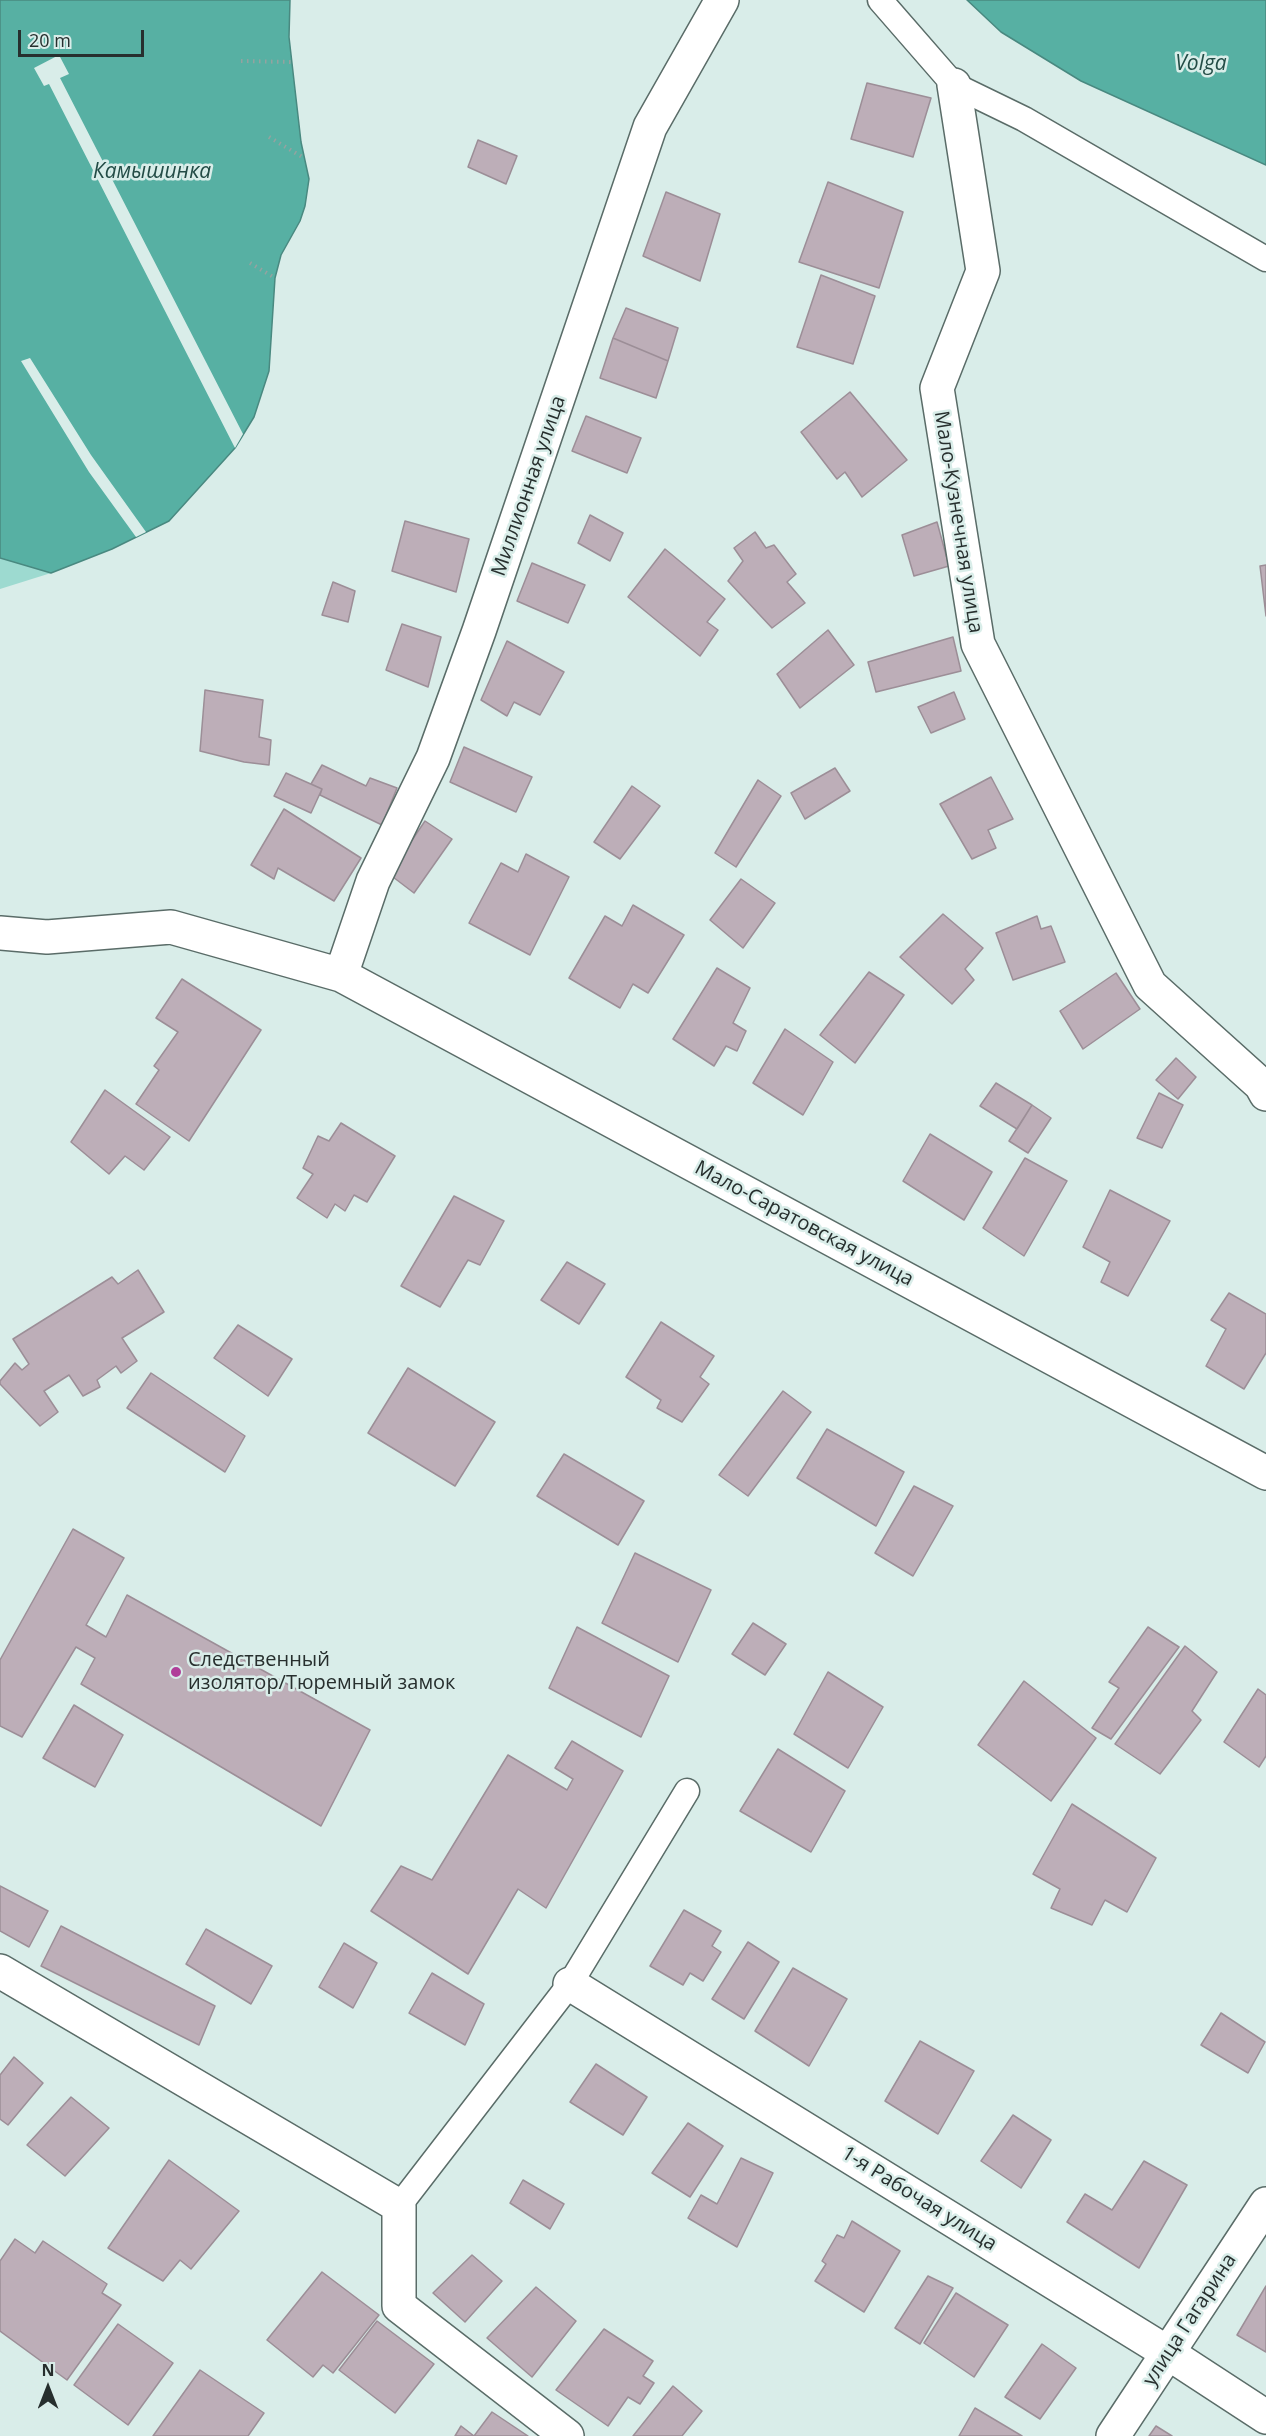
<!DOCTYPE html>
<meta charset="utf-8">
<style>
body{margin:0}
#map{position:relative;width:1266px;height:2436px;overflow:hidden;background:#d9ede9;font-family:"Open Sans",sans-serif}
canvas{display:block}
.north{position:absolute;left:18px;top:2358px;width:60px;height:60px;-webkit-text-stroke:4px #d9ede9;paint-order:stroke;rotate:0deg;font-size:16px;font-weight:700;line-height:24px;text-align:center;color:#272f2e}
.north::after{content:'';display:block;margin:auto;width:21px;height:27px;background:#272f2e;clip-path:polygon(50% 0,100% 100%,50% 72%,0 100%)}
.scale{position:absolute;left:18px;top:30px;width:126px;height:27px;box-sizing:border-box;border:3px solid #272f2e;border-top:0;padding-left:8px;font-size:18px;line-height:21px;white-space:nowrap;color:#272f2e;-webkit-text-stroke:4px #d9ede9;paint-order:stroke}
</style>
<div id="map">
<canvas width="1266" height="2436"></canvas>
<div class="north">N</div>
<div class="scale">20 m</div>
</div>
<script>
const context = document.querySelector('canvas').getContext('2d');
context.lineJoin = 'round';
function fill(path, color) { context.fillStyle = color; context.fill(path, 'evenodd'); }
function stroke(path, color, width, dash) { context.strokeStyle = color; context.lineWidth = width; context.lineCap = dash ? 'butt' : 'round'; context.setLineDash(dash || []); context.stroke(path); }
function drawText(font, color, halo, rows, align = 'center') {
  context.font = font + ' "Open Sans",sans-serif'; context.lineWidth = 5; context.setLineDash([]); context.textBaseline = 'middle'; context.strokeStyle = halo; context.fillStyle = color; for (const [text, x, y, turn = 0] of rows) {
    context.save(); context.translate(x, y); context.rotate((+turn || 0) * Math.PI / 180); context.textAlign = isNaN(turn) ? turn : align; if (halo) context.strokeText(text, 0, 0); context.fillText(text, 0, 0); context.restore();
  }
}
const green = new Path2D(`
 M0 558 51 573 0 589Z`);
const water = new Path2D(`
 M0 0H290L289 37 301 142 309 179 305 206 300 221 281 255 275 278 269 371 254 417 235 448 169 521 112 549 51 573 0 558Z
 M967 0H1266V165L1081 81 1001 32Z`);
const pier = new Path2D(`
 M59 55 69 74 60 78 243 434 235 448 49 84 44 86 34 68Z
 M30 358 91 455 146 532 136 537 89 472 21 361Z`);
const building = new Path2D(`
 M867 83 931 98 913 157 851 139Z
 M478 140 517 156 506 184 468 167Z
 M828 182 903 212 879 288 799 262Z
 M666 192 720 214 700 281 643 256Z
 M821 275 875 296 853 364 797 347Z
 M626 308 678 328 668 361 613 338Z
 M613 338 668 361 656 398 600 378Z
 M850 392 907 460 862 497 845 472 837 479 801 432Z
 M586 416 641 438 627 473 572 451Z
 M590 515 623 533 610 561 578 543Z
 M405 521 469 539 456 592 392 571Z
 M937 522 949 566 914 576 902 535Z
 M755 532 766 548 774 545 796 574 787 582 805 603 772 628 728 581 743 561 734 548Z
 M665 549 725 599 707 622 718 630 700 656 628 597Z
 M532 563 585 585 568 623 517 601Z
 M1266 565V616L1260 566Z
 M333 582 355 591 348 622 322 615Z
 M402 624 441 637 428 687 386 670Z
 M828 630 854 665 800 708 777 674Z
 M953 637 961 671 876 692 868 662Z
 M507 641 564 672 540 715 514 702 507 716 481 700Z
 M205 690 263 700 259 737 271 740 269 765 244 762 200 751Z
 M954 692 965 719 931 733 918 707Z
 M464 747 532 777 516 812 450 782Z
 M322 765 366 786 370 778 397 788 382 825 320 795 322 789 311 784Z
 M835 768 850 791 805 819 791 793Z
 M286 773 322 789 311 813 274 796Z
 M991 777 1013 819 988 830 996 848 972 859 940 804Z
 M758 780 781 796 736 867 715 853Z
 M632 786 660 806 620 859 594 842Z
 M284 809 361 858 334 901 278 868 274 879 251 865Z
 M425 821 452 839 414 893 389 874Z
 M526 854 569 877 530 955 469 923 501 863 518 872Z
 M741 879 775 903 743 948 710 920Z
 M633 905 684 935 648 993 633 984 620 1008 569 978 605 916 622 926Z
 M943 914 983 948 965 969 974 980 952 1004 900 957Z
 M1037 916 1041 929 1051 926 1065 962 1013 980 996 933Z
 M717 968 750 988 733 1023 746 1031 737 1051 726 1046 714 1066 673 1039Z
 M869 972 904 995 855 1063 820 1035Z
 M1116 973 1140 1009 1083 1049 1060 1011Z
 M182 979 261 1030 189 1141 136 1104 159 1070 154 1066 178 1032 156 1018Z
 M785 1029 833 1062 803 1115 753 1083Z
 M1176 1058 1196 1077 1178 1099 1156 1080Z
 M996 1083 1032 1105 1017 1129 980 1106Z
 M105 1090 170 1137 144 1170 125 1156 109 1174 71 1142Z
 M1159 1093 1183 1105 1162 1148 1137 1138Z
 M1032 1105 1051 1118 1028 1153 1009 1141Z
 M341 1123 395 1156 367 1202 354 1195 345 1211 335 1204 327 1218 297 1198 313 1174 303 1168 318 1136 329 1141Z
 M930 1134 992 1172 964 1220 903 1181Z
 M1025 1158 1067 1181 1024 1256 983 1228Z
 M1110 1190 1170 1221 1128 1296 1101 1282 1110 1262 1083 1247Z
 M454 1196 504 1221 480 1265 468 1260 440 1307 401 1286Z
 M567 1262 605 1284 579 1324 541 1300Z
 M138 1270 164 1312 122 1338 137 1361 121 1373 116 1366 97 1380 100 1387 83 1396 69 1375 44 1391 58 1412 40 1426 0 1384V1381L15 1363 22 1370 29 1364 13 1339 112 1277 118 1284Z
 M1229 1293 1266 1314V1353L1244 1389 1206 1366 1226 1329 1211 1320Z
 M661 1322 714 1356 700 1377 709 1384 682 1422 657 1408 661 1400 626 1377Z
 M238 1325 292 1359 268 1396 214 1358Z
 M408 1368 495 1422 455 1486 368 1433Z
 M151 1373 245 1436 225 1472 127 1408Z
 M783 1391 811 1412 748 1496 719 1475Z
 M827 1429 904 1472 876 1526 797 1478Z
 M564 1454 644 1501 618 1545 537 1496Z
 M914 1486 953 1506 913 1576 875 1553Z
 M73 1529 124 1558 86 1625 106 1637 127 1595 370 1730 321 1826 81 1684 95 1658 76 1647 22 1737 0 1726V1660Z
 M635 1553 711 1590 678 1662 602 1623Z
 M753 1623 786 1644 765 1675 732 1654Z
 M577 1627 669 1676 641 1737 549 1688Z
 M1148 1627 1179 1647 1111 1739 1092 1728 1119 1688 1109 1682Z
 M1185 1646 1217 1672 1192 1711 1201 1720 1160 1774 1115 1744Z
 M828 1672 883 1707 848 1768 794 1734Z
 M1024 1681 1096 1738 1051 1801 978 1745Z
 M1258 1689 1266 1695V1756L1259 1767 1224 1742Z
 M74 1705 123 1735 95 1787 43 1758Z
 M572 1741 623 1771 546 1908 518 1889 468 1974 371 1911 401 1866 432 1880 508 1755 567 1790 573 1779 555 1768Z
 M778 1749 845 1791 811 1852 740 1811Z
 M1072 1804 1156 1858 1127 1912 1105 1900 1092 1925 1051 1908 1060 1889 1033 1874Z
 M0 1886 48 1911 29 1947 0 1931Z
 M684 1910 721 1931 712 1946 721 1952 703 1981 690 1973 683 1985 650 1966Z
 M61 1926 215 2006 199 2045 41 1966Z
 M206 1929 272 1966 251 2004 186 1964Z
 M748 1942 779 1962 744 2019 712 1999Z
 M344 1943 377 1963 353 2008 319 1987Z
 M793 1968 847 1999 809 2066 755 2031Z
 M432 1973 484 2004 465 2045 409 2013Z
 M1221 2013 1265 2042 1248 2073 1201 2045Z
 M920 2041 974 2071 938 2134 885 2101Z
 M14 2057 43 2083 8 2125 0 2119V2075Z
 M596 2064 647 2097 623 2135 570 2102Z
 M71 2097 109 2128 65 2176 27 2145Z
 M1013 2115 1051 2140 1021 2188 981 2161Z
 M688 2123 723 2146 690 2197 652 2173Z
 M741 2158 773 2173 737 2247 688 2218 701 2195 717 2204Z
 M169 2160 239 2211 191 2269 180 2260 163 2281 108 2248Z
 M1144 2161 1187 2185 1139 2268 1067 2222 1085 2194 1112 2210Z
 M523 2180 564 2204 550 2229 510 2203Z
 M852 2221 900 2251 864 2312 815 2281 826 2264 822 2261 837 2235 844 2238Z
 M15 2239 35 2253 43 2241 107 2284 102 2293 121 2305 67 2380 0 2331V2261Z
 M472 2255 502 2281 465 2322 433 2293Z
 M322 2272 379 2315 333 2373 323 2365 313 2377 267 2340Z
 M928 2276 953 2288 920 2344 895 2328Z
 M1266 2286V2352L1237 2335Z
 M536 2287 576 2321 532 2377 487 2338Z
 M956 2293 1008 2325 974 2377 924 2343Z
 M377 2321 434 2364 395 2413 339 2370Z
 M118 2324 173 2363 128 2425 74 2385Z
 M604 2329 653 2361 643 2376 654 2383 640 2404 628 2397 608 2426 556 2390Z
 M1042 2344 1076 2368 1040 2419 1005 2397Z
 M200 2370 264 2413 248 2436H153Z
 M673 2386 702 2411 682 2436H633Z
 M975 2408 1022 2436H959Z
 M492 2412 528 2436H455L461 2426 474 2436Z
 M1156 2426 1172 2436H1149Z`);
const path = new Path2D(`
 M241 61 291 62
 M269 137 304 158
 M250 263 275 278`);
const service = new Path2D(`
 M880 0 954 85 1024 119 1266 259
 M399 2206 570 1984 687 1791`);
const minor = new Path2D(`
 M954 85 983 271 937 388 978 644 1150 985 1261 1085 1266 1094
 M0 933 47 937 171 927 341 975 1266 1473
 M341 975 373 881 433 758 479 631 650 127 722 0
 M0 1971 399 2206V2306L567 2436
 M570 1984 1168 2353 1266 2417
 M1113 2436 1266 2204`);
const markers = [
 [176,1672,6,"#b03e99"]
];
const streetNames = [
 ["Миллионная улица",529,486,-71],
 ["Мало-Кузнечная улица",958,522,81],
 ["Мало-Саратовская улица",804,1224,28],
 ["1-я Рабочая улица",919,2199,32],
 ["улица Гагарина",1190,2320,-57]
];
const poiNames = [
 ["Следственный",188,1660],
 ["изолятор/Тюремный замок",188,1683]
];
const waterNames = [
 ["Volga",1201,64],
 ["Камышинка",152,172]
];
fill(green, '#9ddad0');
fill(water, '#57b0a3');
stroke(water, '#498980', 1.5);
fill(pier, '#d9ede9');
fill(building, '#bdaeb8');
stroke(building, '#9c8e97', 1.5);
stroke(service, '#5a6c68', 27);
stroke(minor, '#5a6c68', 36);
stroke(path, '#94a3a0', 4, [1.5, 4.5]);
stroke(service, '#fff', 24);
stroke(minor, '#fff', 33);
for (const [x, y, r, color] of markers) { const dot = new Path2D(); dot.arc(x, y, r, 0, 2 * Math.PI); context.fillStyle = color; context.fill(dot); stroke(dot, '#d9ede9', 2); }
drawText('20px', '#272f2e', '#d9ede9', streetNames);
drawText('20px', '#272f2e', '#d9ede9', poiNames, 'left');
drawText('italic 21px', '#234c46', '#d9ede9', waterNames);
</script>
